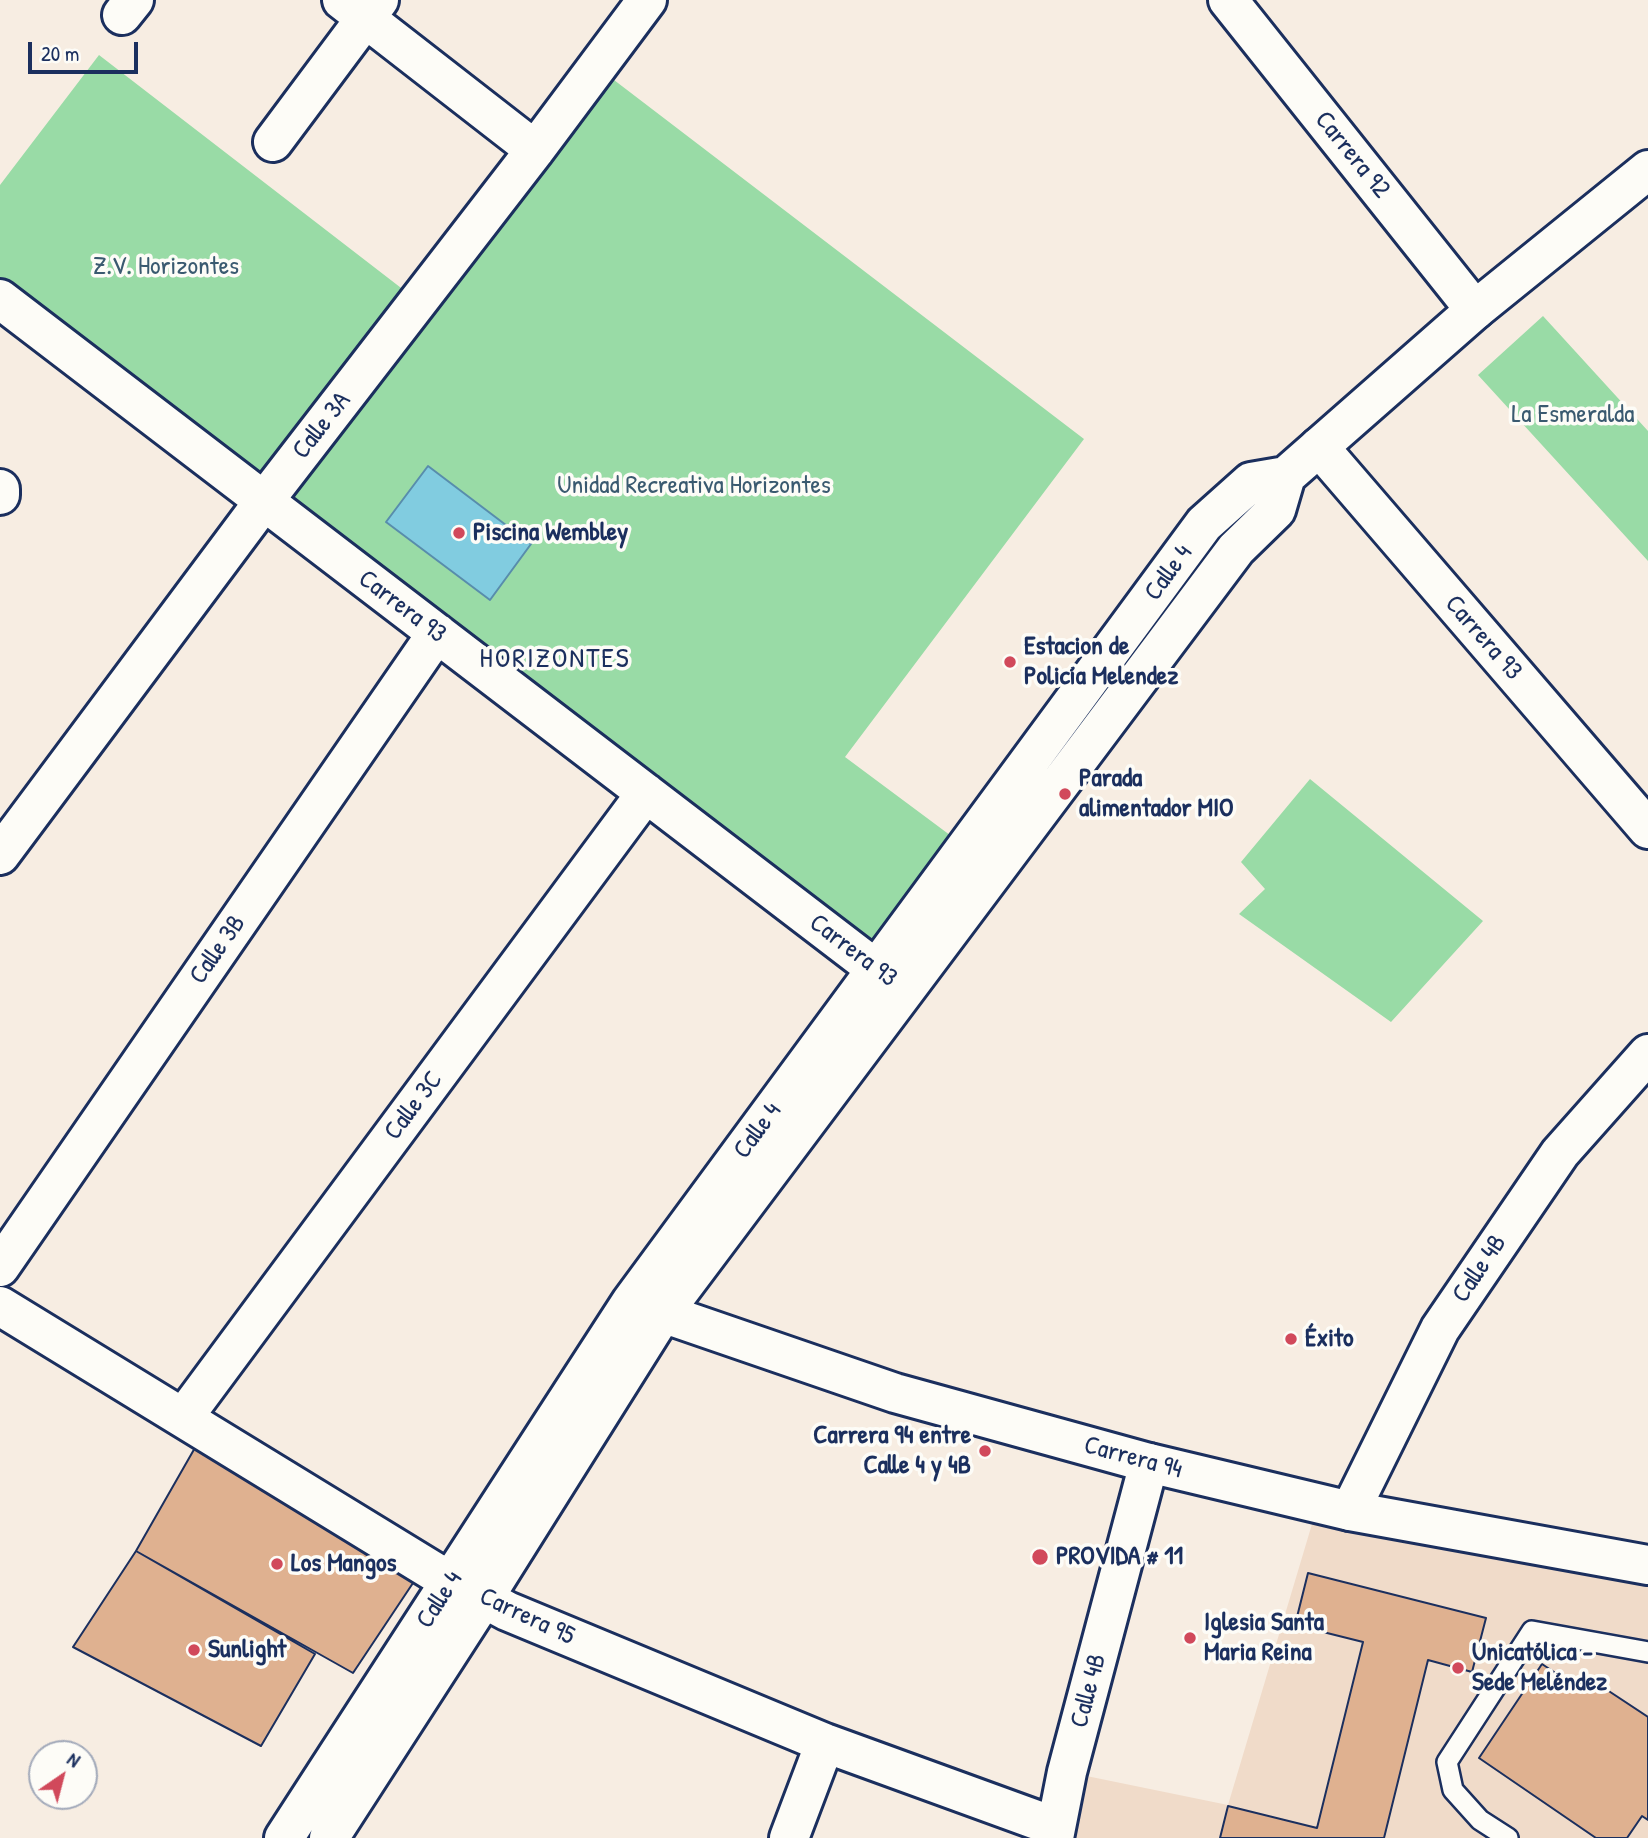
<!DOCTYPE html>
<meta charset="utf-8">
<style>
body{margin:0}
#map{position:relative;width:1648px;height:1838px;overflow:hidden;background:#f7ede2;font-family:"Patrick Hand",sans-serif}
canvas{display:block}
.north{position:absolute;left:28px;top:1740px;width:70px;height:70px;box-sizing:border-box;background:#fdfcf7;border:2px solid #a3aaba;border-radius:50%;rotate:35deg;font-size:19px;font-weight:700;line-height:28px;text-align:center;color:#1b2f5e}
.north::after{content:'';display:block;margin:auto;width:24px;height:32px;background:#d1495b;clip-path:polygon(50% 0,100% 100%,50% 72%,0 100%)}
.scale{position:absolute;left:28px;top:42px;width:110px;height:32px;box-sizing:border-box;border:4px solid #1b2f5e;border-top:0;padding-left:9px;font-size:21px;line-height:24px;white-space:nowrap;color:#1b2f5e;-webkit-text-stroke:5px #fdfcf7;paint-order:stroke}
</style>
<div id="map">
<canvas width="1648" height="1838"></canvas>
<div class="north">N</div>
<div class="scale">20 m</div>
</div>
<script>
const context = document.querySelector('canvas').getContext('2d');
context.lineJoin = 'round';
function fill(path, color) { context.fillStyle = color; context.fill(path, 'evenodd'); }
function stroke(path, color, width, dash) { context.strokeStyle = color; context.lineWidth = width; context.lineCap = dash ? 'butt' : 'round'; context.setLineDash(dash || []); context.stroke(path); }
function drawText(font, color, halo, rows, align = 'center') {
  context.font = font + ' "Patrick Hand",sans-serif'; context.lineWidth = 7; context.setLineDash([]); context.textBaseline = 'middle'; context.strokeStyle = halo; context.fillStyle = color; for (const [text, x, y, turn = 0] of rows) {
    context.save(); context.translate(x, y); context.rotate((+turn || 0) * Math.PI / 180); context.textAlign = isNaN(turn) ? turn : align; if (halo) context.strokeText(text, 0, 0); context.fillText(text, 0, 0); context.restore();
  }
}
const built = new Path2D(`
 M1318 1504 1648 1565V1838H1054L1067 1772 1228 1805Z`);
const green = new Path2D(`
 M99 55 418 301 597 67 1084 439 845 757 966 847 877 970 0 299V185Z
 M1543 316 1648 431V561L1478 375Z
 M1310 779 1483 921 1391 1022 1239 914 1265 889 1241 862Z`);
const water = new Path2D(`
 M428 466 531 544 490 600 386 522Z`);
const building = new Path2D(`
 M196 1446 417 1577 353 1673 136 1551Z
 M136 1551 315 1654 261 1746 73 1647Z
 M1308 1573 1486 1618 1472 1672 1428 1660 1384 1838H1220L1228 1806 1317 1828 1363 1642 1295 1625Z
 M1542 1664 1578 1688 1586 1676 1648 1717V1820L1642 1816 1627 1838H1596L1479 1758Z`);
const service = new Path2D(`
 M1508 1838 1480 1820 1453 1790 1447 1762 1532 1631 1648 1652`);
const minor = new Path2D(`
 M342 0 535 150
 M122 15 134 0
 M273 142 379 0
 M0 299 902 989
 M1475 310 1648 170
 M1319 447 1648 829
 M0 489V495
 M0 855 264 501 535 150 647 0
 M0 1267 437 633
 M0 1306 433 1571 507 1611 825 1743 1056 1827
 M183 1418 646 793
 M1350 1511 1440 1329 1560 1153 1648 1054
 M789 1838 825 1743
 M1054 1838 1067 1772 1149 1463`);
const tertiary = new Path2D(`
 M642 1306 895 1393 1149 1463 1350 1511 1648 1565
 M284 1838 631 1302 1204 524 1251 482 1286 476 1475 310 1228 0
 M329 1838 484 1598 663 1313 1236 549 1276 510 1286 476`);
const markers = [
 [459,533,7,"#d1495b"],
 [1010,662,7,"#d1495b"],
 [1065,794,7,"#d1495b"],
 [1291,1339,7,"#d1495b"],
 [985,1451,7,"#d1495b"],
 [1040,1557,9,"#d1495b"],
 [277,1564,7,"#d1495b"],
 [1190,1638,7,"#d1495b"],
 [194,1650,7,"#d1495b"],
 [1458,1668,7,"#d1495b"]
];
const streetNames = [
 ["Carrera 92",1352,155,51],
 ["Calle 3A",322,426,-52],
 ["Calle 4",1169,573,-54],
 ["Carrera 93",402,607,37],
 ["Carrera 93",1483,638,49],
 ["Calle 3B",218,950,-55],
 ["Carrera 93",853,951,37],
 ["Calle 3C",414,1106,-53],
 ["Calle 4",758,1131,-54],
 ["Calle 4B",1480,1269,-56],
 ["Carrera 94",1133,1458,15],
 ["Calle 4",440,1600,-57],
 ["Carrera 95",527,1617,25],
 ["Calle 4B",1089,1691,-75]
];
const parkNames = [
 ["Z.V. Horizontes",166,267],
 ["La Esmeralda",1573,415],
 ["Unidad Recreativa Horizontes",694,486]
];
const poiNames = [
 ["Piscina Wembley",473,533],
 ["Estacion de",1024,647],
 ["Policía Melendez",1024,677],
 ["Parada",1079,779],
 ["alimentador MIO",1079,809],
 ["Éxito",1305,1339],
 ["Carrera 94 entre",971,1436,"right"],
 ["Calle 4 y 4B",971,1466,"right"],
 ["PROVIDA # 11",1056,1557],
 ["Los Mangos",291,1564],
 ["Iglesia Santa",1204,1623],
 ["Maria Reina",1204,1653],
 ["Sunlight",208,1650],
 ["Unicatólica -",1472,1653],
 ["Sede Meléndez",1472,1683]
];
const neighbourhoodNames = [
 ["HORIZONTES",555,660]
];
fill(built, '#f0dbc9');
fill(green, '#99dba6');
fill(water, '#81cce0');
stroke(water, '#588dac', 2);
fill(building, '#dfb190');
stroke(building, '#1b2f5e', 2);
stroke(service, '#1b2f5e', 24);
stroke(minor, '#1b2f5e', 44);
stroke(tertiary, '#1b2f5e', 44);
stroke(service, '#fdfcf7', 19);
stroke(minor, '#fdfcf7', 38);
stroke(tertiary, '#fdfcf7', 38);
for (const [x, y, r, color] of markers) { const dot = new Path2D(); dot.arc(x, y, r, 0, 2 * Math.PI); context.fillStyle = color; context.fill(dot); stroke(dot, '#fdfcf7', 2.5); }
drawText('26px', '#1b2f5e', '#fdfcf7', streetNames);
drawText('26px', '#3a5a70', '#fdfcf7', parkNames);
drawText('bold 26px', '#1b2f5e', '#fdfcf7', poiNames, 'left');
context.letterSpacing = '2px';
drawText('28px', '#1b2f5e', '#fdfcf7', neighbourhoodNames);
context.letterSpacing = '0px';
</script>
